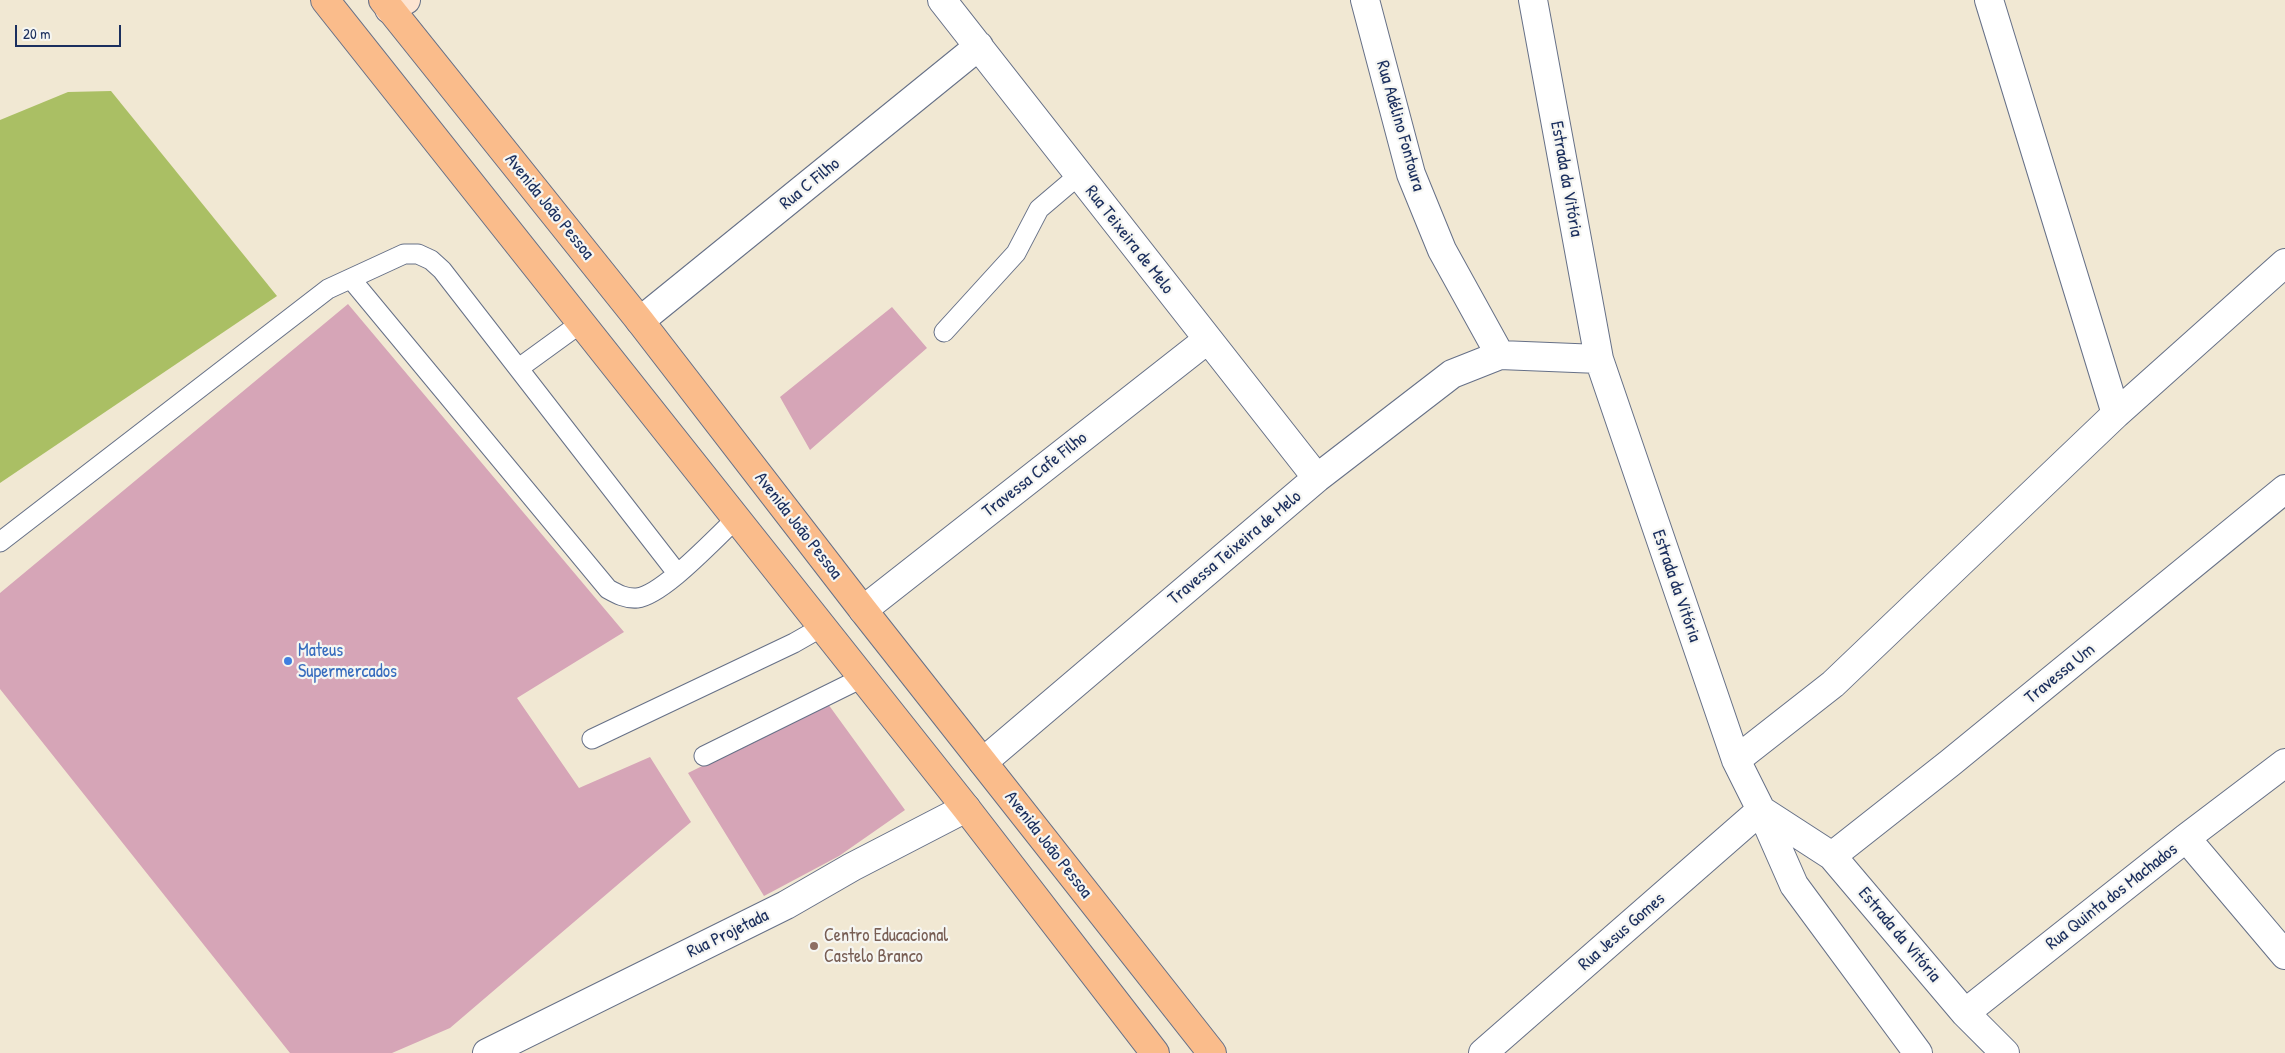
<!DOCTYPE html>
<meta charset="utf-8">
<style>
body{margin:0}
#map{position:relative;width:2285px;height:1053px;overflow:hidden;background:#f1e8d3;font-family:"Patrick Hand",sans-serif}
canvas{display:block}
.scale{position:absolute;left:15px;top:25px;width:106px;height:22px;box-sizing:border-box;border:2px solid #1b2f5e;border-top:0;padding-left:6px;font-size:15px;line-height:18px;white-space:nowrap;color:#1b2f5e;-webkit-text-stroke:4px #f6f6f2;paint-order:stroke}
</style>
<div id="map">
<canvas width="2285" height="1053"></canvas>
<div class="scale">20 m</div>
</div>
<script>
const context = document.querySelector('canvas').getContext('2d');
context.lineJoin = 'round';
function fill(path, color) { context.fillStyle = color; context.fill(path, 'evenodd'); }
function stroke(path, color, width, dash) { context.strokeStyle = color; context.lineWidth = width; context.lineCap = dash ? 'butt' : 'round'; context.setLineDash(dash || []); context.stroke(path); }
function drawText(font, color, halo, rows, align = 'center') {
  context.font = font + ' "Patrick Hand",sans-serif'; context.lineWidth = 4.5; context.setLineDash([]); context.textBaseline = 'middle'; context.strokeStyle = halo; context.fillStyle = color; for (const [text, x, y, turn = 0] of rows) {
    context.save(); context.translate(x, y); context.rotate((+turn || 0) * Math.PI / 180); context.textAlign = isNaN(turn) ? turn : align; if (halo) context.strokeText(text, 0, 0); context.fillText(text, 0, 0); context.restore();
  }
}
const green = new Path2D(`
 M111 91 277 296 0 483V120L68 92Z`);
const building = new Path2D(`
 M348 304 624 632 517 698 579 788 650 757 691 822 450 1028 392 1053H290L0 689V593Z
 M892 307 927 348 810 450 780 397Z
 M828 704 905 810 839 856 764 896 688 773Z`);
const service = new Path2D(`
 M351 279 608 589C617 594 626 599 637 598 663 595 715 538 736 519
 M944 332 1016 253 1039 209 1079 175
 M519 368 581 323
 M0 542 328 289 404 254H418L431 260 442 270 677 573
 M592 739 794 643 822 627
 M704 756 862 678`);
const minor = new Path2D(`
 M942 0 1317 478
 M1365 0 1411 174 1442 250 1500 355
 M1533 0 1599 359 1736 760 1761 810 1794 885 1918 1053
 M640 321 979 46
 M2116 414 2285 263
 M863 610 1207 340
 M1736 760 1833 684 2116 414 1989 0
 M983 762 1317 478 1452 374 1500 355 1599 359
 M1761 810 1832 856 1965 1013 2005 1053
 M2186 838 2285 955
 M1832 856 1950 763 2285 489
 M1965 1013 2186 838 2285 763
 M1483 1053 1761 810`);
const tertiary = new Path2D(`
 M487 1053 786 905 852 867 966 808`);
const secondary = new Path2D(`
 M389 9 406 0`);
const primary = new Path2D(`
 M325 0 966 808 1155 1053
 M383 0 640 321 863 610 1212 1053`);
const markers = [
 [288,661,5,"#3f7fe0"],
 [814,946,5,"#8d6e63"]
];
const streetNames = [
 ["Rua Adélino Fontoura",1400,126,74],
 ["Estrada da Vitória",1566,179,80],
 ["Rua C Filho",810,184,-39],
 ["Avenida João Pessoa",549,207,51],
 ["Rua Teixeira de Melo",1129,240,52],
 ["Travessa Cafe Filho",1035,475,-38],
 ["Avenida João Pessoa",798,526,52],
 ["Travessa Teixeira de Melo",1235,548,-40],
 ["Estrada da Vitória",1676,586,71],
 ["Travessa Um",2060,674,-39],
 ["Avenida João Pessoa",1048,845,52],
 ["Rua Quinta dos Machados",2112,897,-38],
 ["Rua Jesus Gomes",1622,932,-41],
 ["Rua Projetada",728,934,-26],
 ["Estrada da Vitória",1899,935,50]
];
const shopNames = [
 ["Mateus",298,651],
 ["Supermercados",298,672]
];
const educationNames = [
 ["Centro Educacional",824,936],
 ["Castelo Branco",824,957]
];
fill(green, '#aabf64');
fill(building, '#d6a5b7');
stroke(service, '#667087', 21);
stroke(minor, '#667087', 30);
stroke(tertiary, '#667087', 30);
stroke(secondary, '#667087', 30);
stroke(primary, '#667087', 30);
stroke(service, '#fff', 19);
stroke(minor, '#fff', 28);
stroke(tertiary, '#fff', 28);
stroke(secondary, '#fde4d1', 28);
stroke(primary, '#fabc8b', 28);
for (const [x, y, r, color] of markers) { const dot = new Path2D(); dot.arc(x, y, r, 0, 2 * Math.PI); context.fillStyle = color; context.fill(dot); stroke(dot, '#f6f6f2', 2); }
drawText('18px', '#1b2f5e', '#f6f6f2', streetNames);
drawText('18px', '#366cbe', '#f6f6f2', shopNames, 'left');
drawText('18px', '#785e54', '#f6f6f2', educationNames, 'left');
</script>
